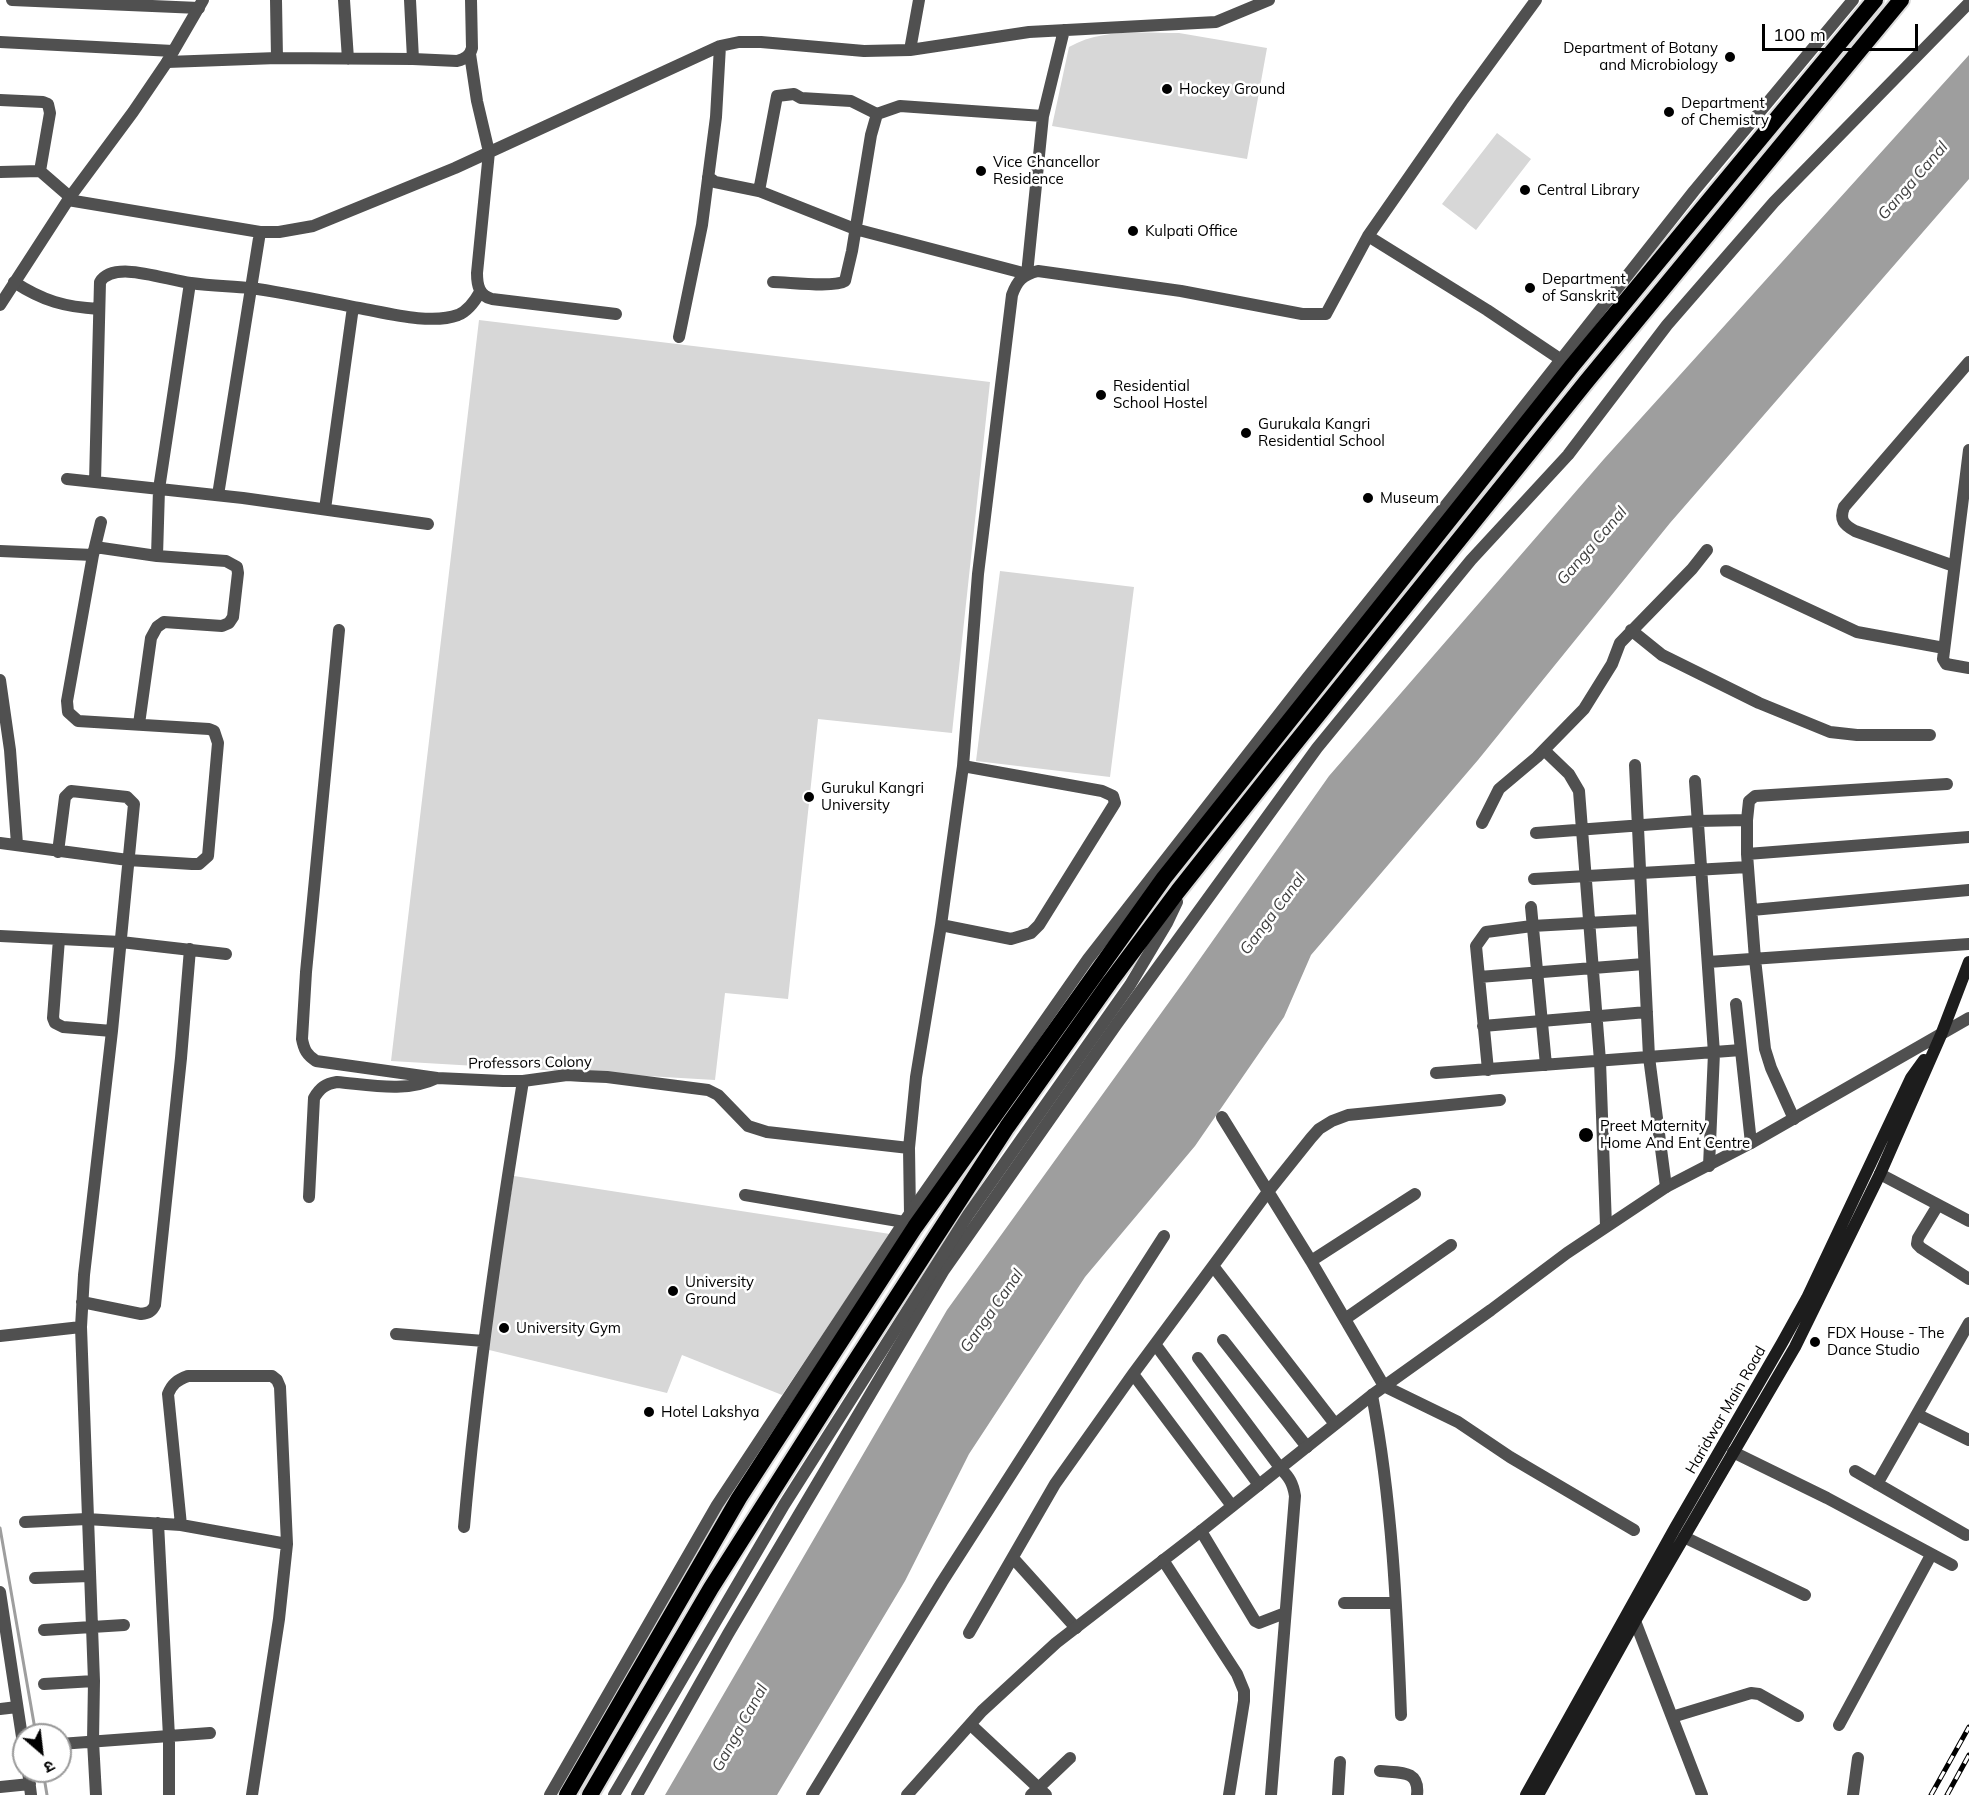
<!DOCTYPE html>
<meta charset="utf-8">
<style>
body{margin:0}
#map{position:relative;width:1969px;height:1795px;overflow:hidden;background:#fff;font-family:Mulish,"Noto Sans Devanagari",sans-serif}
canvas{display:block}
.north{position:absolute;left:12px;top:1723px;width:60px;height:60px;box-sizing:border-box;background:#fff;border:2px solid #999;border-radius:50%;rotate:152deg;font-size:16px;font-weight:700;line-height:24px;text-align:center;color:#000}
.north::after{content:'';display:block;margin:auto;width:21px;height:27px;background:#000;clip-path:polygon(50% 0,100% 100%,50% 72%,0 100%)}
.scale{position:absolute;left:1762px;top:24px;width:156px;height:27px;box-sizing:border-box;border:3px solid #000;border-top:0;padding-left:8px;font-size:18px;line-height:21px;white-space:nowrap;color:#000;-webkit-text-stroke:4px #fff;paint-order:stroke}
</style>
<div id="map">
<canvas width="1969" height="1795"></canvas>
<div class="north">उ</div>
<div class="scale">100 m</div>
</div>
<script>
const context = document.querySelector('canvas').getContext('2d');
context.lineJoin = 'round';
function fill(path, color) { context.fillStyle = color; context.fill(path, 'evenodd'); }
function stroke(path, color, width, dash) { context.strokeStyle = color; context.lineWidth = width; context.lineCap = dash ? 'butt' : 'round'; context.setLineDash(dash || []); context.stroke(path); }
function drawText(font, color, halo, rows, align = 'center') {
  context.font = font + ' Mulish,sans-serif'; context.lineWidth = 5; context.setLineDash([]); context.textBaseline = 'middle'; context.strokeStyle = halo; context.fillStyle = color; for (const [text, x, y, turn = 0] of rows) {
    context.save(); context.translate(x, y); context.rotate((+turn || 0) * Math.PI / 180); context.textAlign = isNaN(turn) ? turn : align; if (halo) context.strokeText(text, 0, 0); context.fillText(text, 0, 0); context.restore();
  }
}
const green = new Path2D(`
 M1179 33 1267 48 1247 159 1052 126 1069 47C1101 28 1143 33 1179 33Z
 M1497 133 1531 159 1476 230 1442 204Z
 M479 320 990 382 952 733 818 719 788 999 725 993 715 1080 391 1061Z
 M1000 571 1134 587 1110 777 976 761Z
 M514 1176 890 1234 782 1395 682 1355 667 1393 485 1349Z`);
const water = new Path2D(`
 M1969 55V179L1670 523 1478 760 1311 955 1284 1017 1195 1146 1085 1277 969 1454 905 1581 777 1795H665L947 1310 1185 980 1329 776 1604 459Z`);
const stream = new Path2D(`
 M0 1528 36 1735
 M43 1771 47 1795`);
const minor = new Path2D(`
 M12 0 199 8
 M276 0 277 58 413 59 457 61C465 59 470 56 472 48L471 0
 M344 0 348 59
 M410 0 413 59
 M0 42 173 51
 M910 50 919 0
 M470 54 477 101 489 152 477 273C477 285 479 296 492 299L616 314
 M167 62 277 58
 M0 100 43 102 48 104 50 113 40 171 0 172
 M40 171 70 197
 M708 177 715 182 759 191 855 229 1027 274 1043 116 1064 30
 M759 191 777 96 794 94 801 98 851 101 877 114 900 106 1043 116
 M68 200 260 232H279L313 226 455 168 720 46 739 42H761L864 51 910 50 1029 32 1216 22 1269 0
 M1368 236 1487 310 1560 359
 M14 282C43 301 65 307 99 309
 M773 282C788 282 834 288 845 281L852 251 871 135 877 114
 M679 337 702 225 716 117 720 46
 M1969 450 1943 659 1946 664 1969 668
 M67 479 243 498 428 524
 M95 482 100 282C114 259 168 281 191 283 211 286 231 286 250 288 287 293 323 301 359 308 387 313 431 325 458 315 468 311 475 301 480 292
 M218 495 260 232
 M325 509 353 307
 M95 547 157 556 226 561 237 567 238 573 233 617 229 623 222 626 164 622 157 627 151 638 139 724
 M0 551 93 555
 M157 556 159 489 190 283
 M1954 566 1855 531C1844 525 1839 520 1844 507L1969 362
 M1726 571 1857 632 1944 648
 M339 630 306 972 302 1039C304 1050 307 1055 316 1061L437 1078
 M1631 630 1662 655 1759 703 1830 732 1857 735H1930
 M0 680 10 750 17 844
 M1544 750 1569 774 1579 791 1600 1061 1606 1226
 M1635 765 1649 1057 1666 1187
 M1695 781 1714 1053 1709 1166
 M1482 823 1499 789 1537 757 1584 709 1612 664 1620 643 1692 569 1707 550
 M1536 833 1697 821 1747 820
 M0 843 128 860 192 864H199L208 856 218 743 214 731 209 729 78 721 68 712 67 701 93 555 101 522
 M58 852 65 797 71 791 127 797 134 804 112 1031 84 1275 81 1327 94 1681 93 1741 96 1795
 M1747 854 1969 837
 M1534 879 1748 867
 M1531 907 1546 1065
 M1752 910 1969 890
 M941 925 1011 939 1031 933 1039 925 1115 803 1113 796 1102 791 963 766
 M0 936 121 942 226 954
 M59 939 53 1018 55 1023 63 1027 112 1031
 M1708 962 1969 944
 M1479 977 1644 964
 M1736 1004 1751 1143
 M1483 1026 1647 1012
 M1488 1070 1476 946 1486 932 1532 926 1642 920
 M1436 1073 1741 1050
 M1222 1117 1311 1261 1384 1386 1458 1422 1510 1457 1634 1530
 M1794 1119 1771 1068 1765 1049 1755 959 1747 854V820L1749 801 1755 796 1947 784
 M1880 1174 1969 1221
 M745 1195 904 1222
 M309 1197 314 1098C320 1088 325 1084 337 1082 370 1085 407 1093 437 1078L503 1081H523L567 1075 583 1076 607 1077 708 1090 718 1095 748 1126 767 1132 909 1148
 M1938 1205 1918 1238 1917 1244 1921 1248 1969 1279
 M910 1214 909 1148 916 1077 941 925 963 766 978 574 1012 295C1017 281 1022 275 1038 271L1181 291 1302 314H1326L1368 236 1462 101 1536 0
 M1311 1261 1415 1194
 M1213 1266 1335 1424
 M82 1302 141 1314C148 1313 152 1312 155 1305L181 1058 190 949
 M1345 1319 1451 1245
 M396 1334 484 1341
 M0 1336 81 1327
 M1223 1340 1307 1447
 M1155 1344 1259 1485
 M1198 1358 1281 1469C1289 1477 1293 1483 1295 1496L1271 1795
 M1133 1374 1232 1506
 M1372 1395C1392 1500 1397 1608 1401 1715
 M1918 1415 1969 1440
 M1733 1452 1827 1498 1952 1565
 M1855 1471 1966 1535
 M1877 1484 1969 1323
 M25 1522 87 1519 181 1525 287 1544
 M158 1523 169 1737V1795
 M181 1525 168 1394C172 1384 177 1380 188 1376H272L277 1380 280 1387 287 1544 279 1619 252 1795
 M464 1527C477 1377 499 1229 523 1081
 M1201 1531 1255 1621 1259 1623 1285 1613
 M1684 1537 1805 1595
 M1013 1558 1076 1628
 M1163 1560 1237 1674 1244 1691V1701L1229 1795
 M35 1578 89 1576
 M0 1592 24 1750
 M1344 1603H1395
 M1635 1621 1702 1795
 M44 1630 124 1625
 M969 1633 1055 1484 1133 1374 1267 1193 1311 1138 1319 1129 1332 1121 1348 1115 1500 1100
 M44 1684 94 1681
 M0 1709 17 1707
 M1672 1717 1751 1693 1759 1694 1798 1716
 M971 1725 1046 1795
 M1839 1725 1931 1555
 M60 1744 210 1733
 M28 1771 31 1795
 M1380 1771C1399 1773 1420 1769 1417 1795
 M0 1787 30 1784
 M637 1795 728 1634 944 1270 1116 1025 1317 748 1471 560 1568 455 1667 325 1774 202 1969 3
 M812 1795 942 1582 1164 1236
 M1031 1795 1070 1758
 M1338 1795 1340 1762
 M1853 1795 1858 1758`);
const tertiary = new Path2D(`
 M0 305 70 197 133 112 167 62 203 0
 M550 1795 717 1505 904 1222 1088 959 1308 677 1466 480 1694 191 1853 0
 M614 1795 784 1505 968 1215 1130 985 1167 923 1177 902
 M907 1795 982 1711 1056 1643 1201 1531 1372 1395 1491 1310 1567 1253 1666 1187 1751 1143 1969 1018`);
const secondary = new Path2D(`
 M1526 1795 1675 1528 1782 1343 1807 1298 1911 1078 1924 1060
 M1538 1795 1635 1621 1795 1347 1880 1174 1941 1035 1969 962`);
const trunk = new Path2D(`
 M567 1795 739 1498 915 1227 1164 878 1572 366 1875 0
 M590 1795 711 1588 843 1380 1007 1127 1110 982 1178 891 1284 757 1586 382 1901 0`);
const rail = new Path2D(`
 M1931 1795 1969 1727
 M1947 1795 1969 1755`);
const markers = [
 [1730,57,6,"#000"],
 [1167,89,6,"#000"],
 [1669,112,6,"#000"],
 [981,171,6,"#000"],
 [1525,190,6,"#000"],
 [1133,231,6,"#000"],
 [1530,288,6,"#000"],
 [1101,395,6,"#000"],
 [1246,433,6,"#000"],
 [1368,498,6,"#000"],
 [809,797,6,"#000"],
 [1586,1135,8,"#000"],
 [673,1291,6,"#000"],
 [504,1328,6,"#000"],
 [1815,1342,6,"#000"],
 [649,1412,6,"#000"]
];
const poiNames = [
 ["Department of Botany",1718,48,"right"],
 ["and Microbiology",1718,65,"right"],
 ["Hockey Ground",1179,89],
 ["Department",1681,103],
 ["of Chemistry",1681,120],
 ["Vice Chancellor",993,162],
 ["Residence",993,179],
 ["Central Library",1537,190],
 ["Kulpati Office",1145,231],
 ["Department",1542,279],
 ["of Sanskrit",1542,296],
 ["Residential",1113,386],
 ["School Hostel",1113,403],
 ["Gurukala Kangri",1258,424],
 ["Residential School",1258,441],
 ["Museum",1380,498],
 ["Gurukul Kangri",821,788],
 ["University",821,805],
 ["Preet Maternity",1600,1126],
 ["Home And Ent Centre",1600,1143],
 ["University",685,1282],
 ["Ground",685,1299],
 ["University Gym",516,1328],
 ["FDX House - The",1827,1333],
 ["Dance Studio",1827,1350],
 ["Hotel Lakshya",661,1412]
];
const streetNames = [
 ["Professors Colony",530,1063,-1],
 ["Haridwar Main Road",1726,1410,-60]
];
const waterNames = [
 ["Ganga Canal",1913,181,-49],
 ["Ganga Canal",1592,546,-49],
 ["Ganga Canal",1273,914,-53],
 ["Ganga Canal",992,1311,-55],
 ["Ganga Canal",740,1728,-61]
];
fill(green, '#d7d7d7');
fill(water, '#9e9e9e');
stroke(stream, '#9e9e9e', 3);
stroke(trunk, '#dbdbdb', 20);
stroke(minor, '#505050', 12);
stroke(tertiary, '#505050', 12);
stroke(secondary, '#1d1d1d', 12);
stroke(trunk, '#000', 16);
stroke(rail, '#000', 5);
stroke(rail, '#fff', 3, [9]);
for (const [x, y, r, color] of markers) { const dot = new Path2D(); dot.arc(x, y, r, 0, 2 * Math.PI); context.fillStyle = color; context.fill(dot); stroke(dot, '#fff', 2); }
drawText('15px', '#000', '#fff', poiNames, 'left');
drawText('15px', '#000', '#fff', streetNames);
drawText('italic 16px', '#3f3f3f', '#fff', waterNames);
</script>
